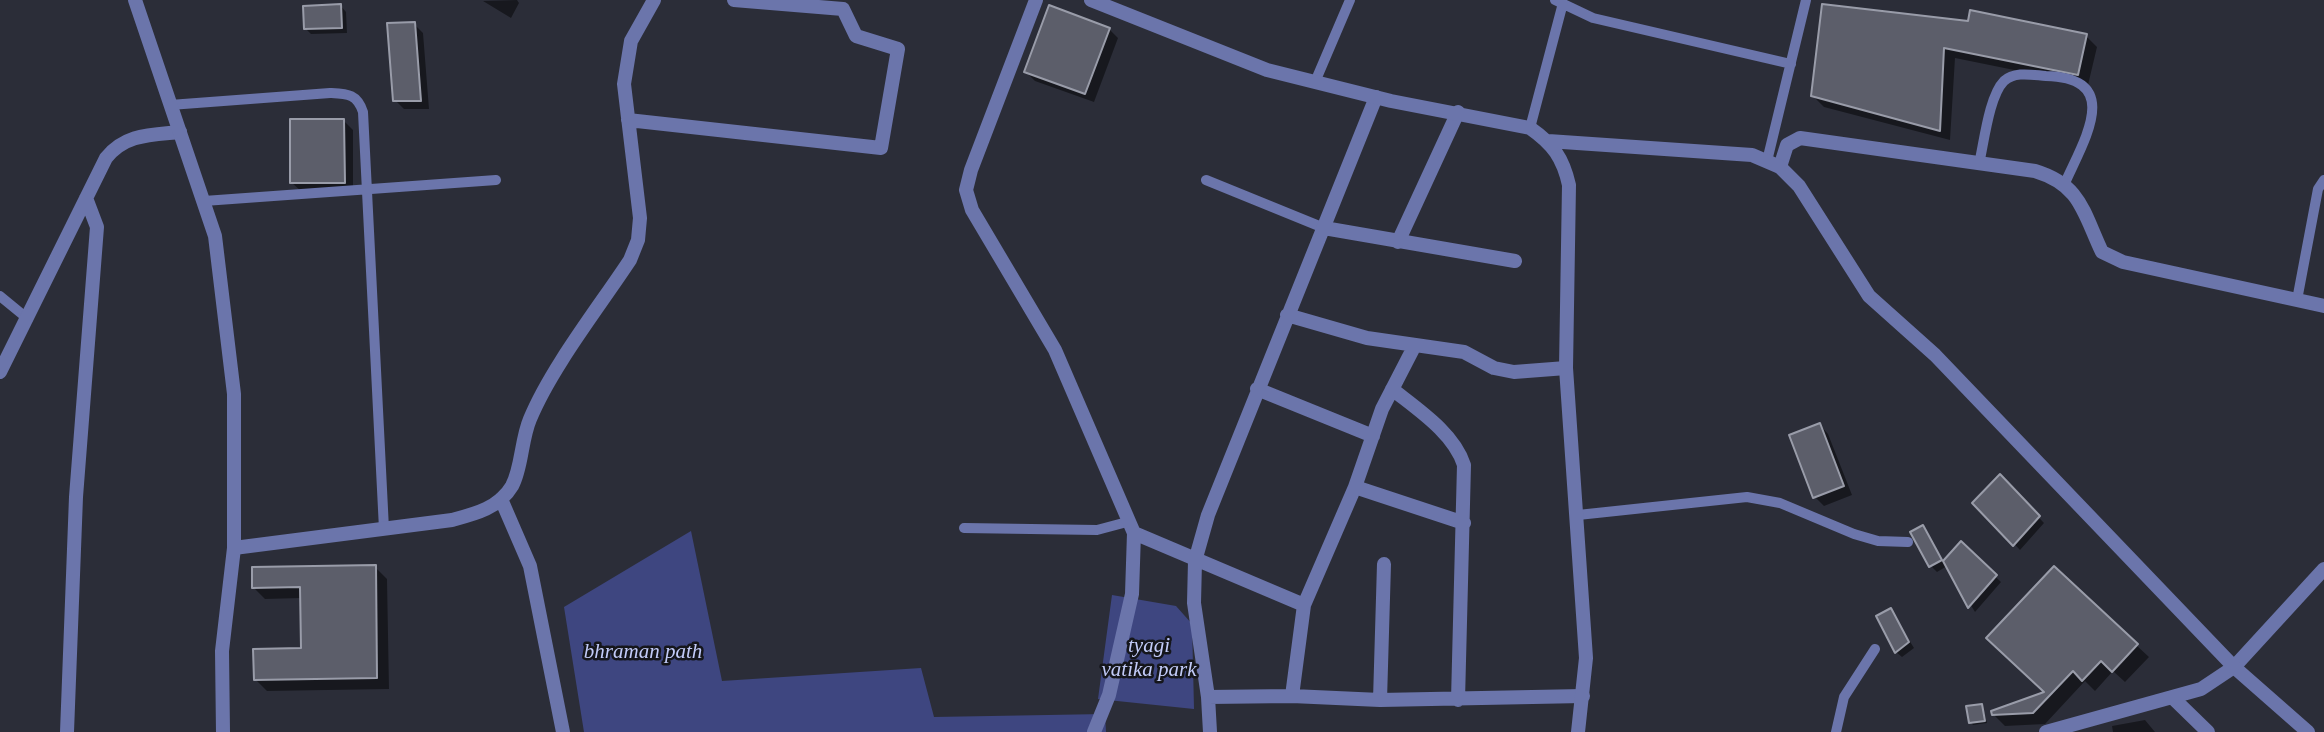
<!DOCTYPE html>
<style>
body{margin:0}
canvas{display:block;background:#2b2d38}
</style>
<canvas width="2324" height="732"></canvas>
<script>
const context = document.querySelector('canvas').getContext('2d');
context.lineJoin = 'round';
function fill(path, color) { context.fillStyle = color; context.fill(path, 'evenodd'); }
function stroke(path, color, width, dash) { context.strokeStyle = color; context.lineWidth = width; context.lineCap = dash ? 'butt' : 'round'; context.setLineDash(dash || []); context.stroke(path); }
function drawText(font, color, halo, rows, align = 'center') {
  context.font = font + ' Georgia,serif'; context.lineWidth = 5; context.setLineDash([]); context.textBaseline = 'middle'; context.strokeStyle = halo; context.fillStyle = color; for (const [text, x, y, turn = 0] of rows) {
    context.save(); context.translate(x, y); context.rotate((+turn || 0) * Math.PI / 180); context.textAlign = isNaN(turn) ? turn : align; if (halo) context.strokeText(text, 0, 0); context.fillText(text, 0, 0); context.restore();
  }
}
const green = new Path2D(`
 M691 531 722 681 921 668 934 717 1105 714 1106 732H584L564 607Z
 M1112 595 1176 606 1192 624 1194 709 1098 699Z`);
const shadow = new Path2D(`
 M517 0 519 3 511 18 483 1Z
 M341 6 346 12 347 33 311 34 306 29Z
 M1824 6 2086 36 2097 47 2088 85 1955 58 1950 140 1824 107 1813 96Z
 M414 24 423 33 429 109H404L395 100Z
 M1109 29 1118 38 1094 102 1035 81 1026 72Z
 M344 121 353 130V191H301L292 183Z
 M1820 425 1828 434 1852 495 1824 506 1815 497Z
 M2000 477 2044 523 2020 550 1975 503Z
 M1923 527 1944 562 1961 544 2001 582 1975 612 1947 566 1937 572 1931 566 1913 532Z
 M375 567 387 579 389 689 267 691 255 679 303 650 302 598 265 599 253 587Z
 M2054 569 2149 657 2125 682 2113 671 2095 691 2085 681 2045 724 2005 726 1994 715 2047 693Z
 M1891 611 1914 648 1902 657 1896 652Z
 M1982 705 1987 723 1973 725 1971 722Z
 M2145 720 2155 732H2113L2112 726Z`);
const building = new Path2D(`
 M341 4 342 28 304 29 303 6Z
 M1822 4 1968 21 1970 10 2087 34 2078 75 1944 48 1940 131 1811 96Z
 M1049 5 1110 28 1085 94 1024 72Z
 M415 22 421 101H393L387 23Z
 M290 119H344L345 183H290Z
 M1820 423 1844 486 1813 498 1789 435Z
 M2000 474 2040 516 2013 546 1972 503Z
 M1923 525 1942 560 1929 567 1910 532Z
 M1961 541 1997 575 1968 608 1943 561Z
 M376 565 377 678 254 680 253 649 301 648 300 587 252 588V567Z
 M2054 566 2138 644 2112 672 2101 661 2082 681 2073 671 2033 713 1992 715 1991 711 2044 692 1986 638Z
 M1891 608 1909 642 1895 653 1876 616Z
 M1982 704 1985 721 1969 723 1966 706Z`);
const service = new Path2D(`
 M1555 0 1593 18 1791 64
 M1315 82 1350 0
 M170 105 330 93C348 94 357 94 363 112L384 529
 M1530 128 1563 3
 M1767 161 1806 0
 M1979 164C1984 143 1989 96 2004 81 2015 71 2032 75 2046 76 2124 78 2084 140 2065 183
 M1206 180 1324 228
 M204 201 496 180
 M0 296 28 319
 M2297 300 2318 189 2324 180
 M1578 515 1747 497 1780 503 1854 534 1878 541 1908 542
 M964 528 1097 530 1127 522
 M1836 732 1844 697 1875 649`);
const minor = new Path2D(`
 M1036 0 971 170 966 190 972 210 1055 350 1134 533 1304 605
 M628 120 881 148 898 49 856 36 843 9 734 0
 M1780 167 1787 145 1800 138 2035 171C2081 185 2083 212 2102 252L2123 262 2324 306
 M1324 228 1515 261
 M1398 242 1458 112
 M1287 315 1367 338 1464 352 1494 368 1514 372 1566 368
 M0 372 106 158C125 134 150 135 180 132
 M1257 389 1373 436
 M1392 389C1417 409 1454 433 1464 465L1458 700
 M1355 487 1382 409 1415 345
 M501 499 530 566 563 732
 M234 548 452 520C475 514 499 508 512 486 522 468 521 440 530 419 551 368 599 307 630 260L638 240 640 218 624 84 631 41 654 0
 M1292 696 1304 605 1355 487 1464 523
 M1208 697 1194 603 1195 561 1208 515 1376 97
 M2172 697 2208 732
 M1380 700 1384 564
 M67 732 76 497 97 227 86 198
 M1094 732 1109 695 1132 594 1134 533
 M1210 732 1208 697 1292 696 1380 700 1583 696
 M2046 732 2201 689 2234 667 2324 569`);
const tertiary = new Path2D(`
 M135 0 215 236 234 394V548L222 651 223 732
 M1091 0 1267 70 1391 101 1530 128C1553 144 1563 158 1569 185L1566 368 1586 658 1578 732
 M1548 141 1752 155 1780 167 1799 186 1869 296 1935 355 2234 667 2308 732`);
const parkNames = [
 ["tyagi",1149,646],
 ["vatika park",1149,670],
 ["bhraman path",643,652]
];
fill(green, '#3e4680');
fill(shadow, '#0007');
fill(building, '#5c5e6a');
stroke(building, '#999ca9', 2);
stroke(service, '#6b75ab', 10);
stroke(minor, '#6b75ab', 14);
stroke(tertiary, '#6b75ab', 14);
drawText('italic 21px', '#c2cbf8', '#15161b', parkNames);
</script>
